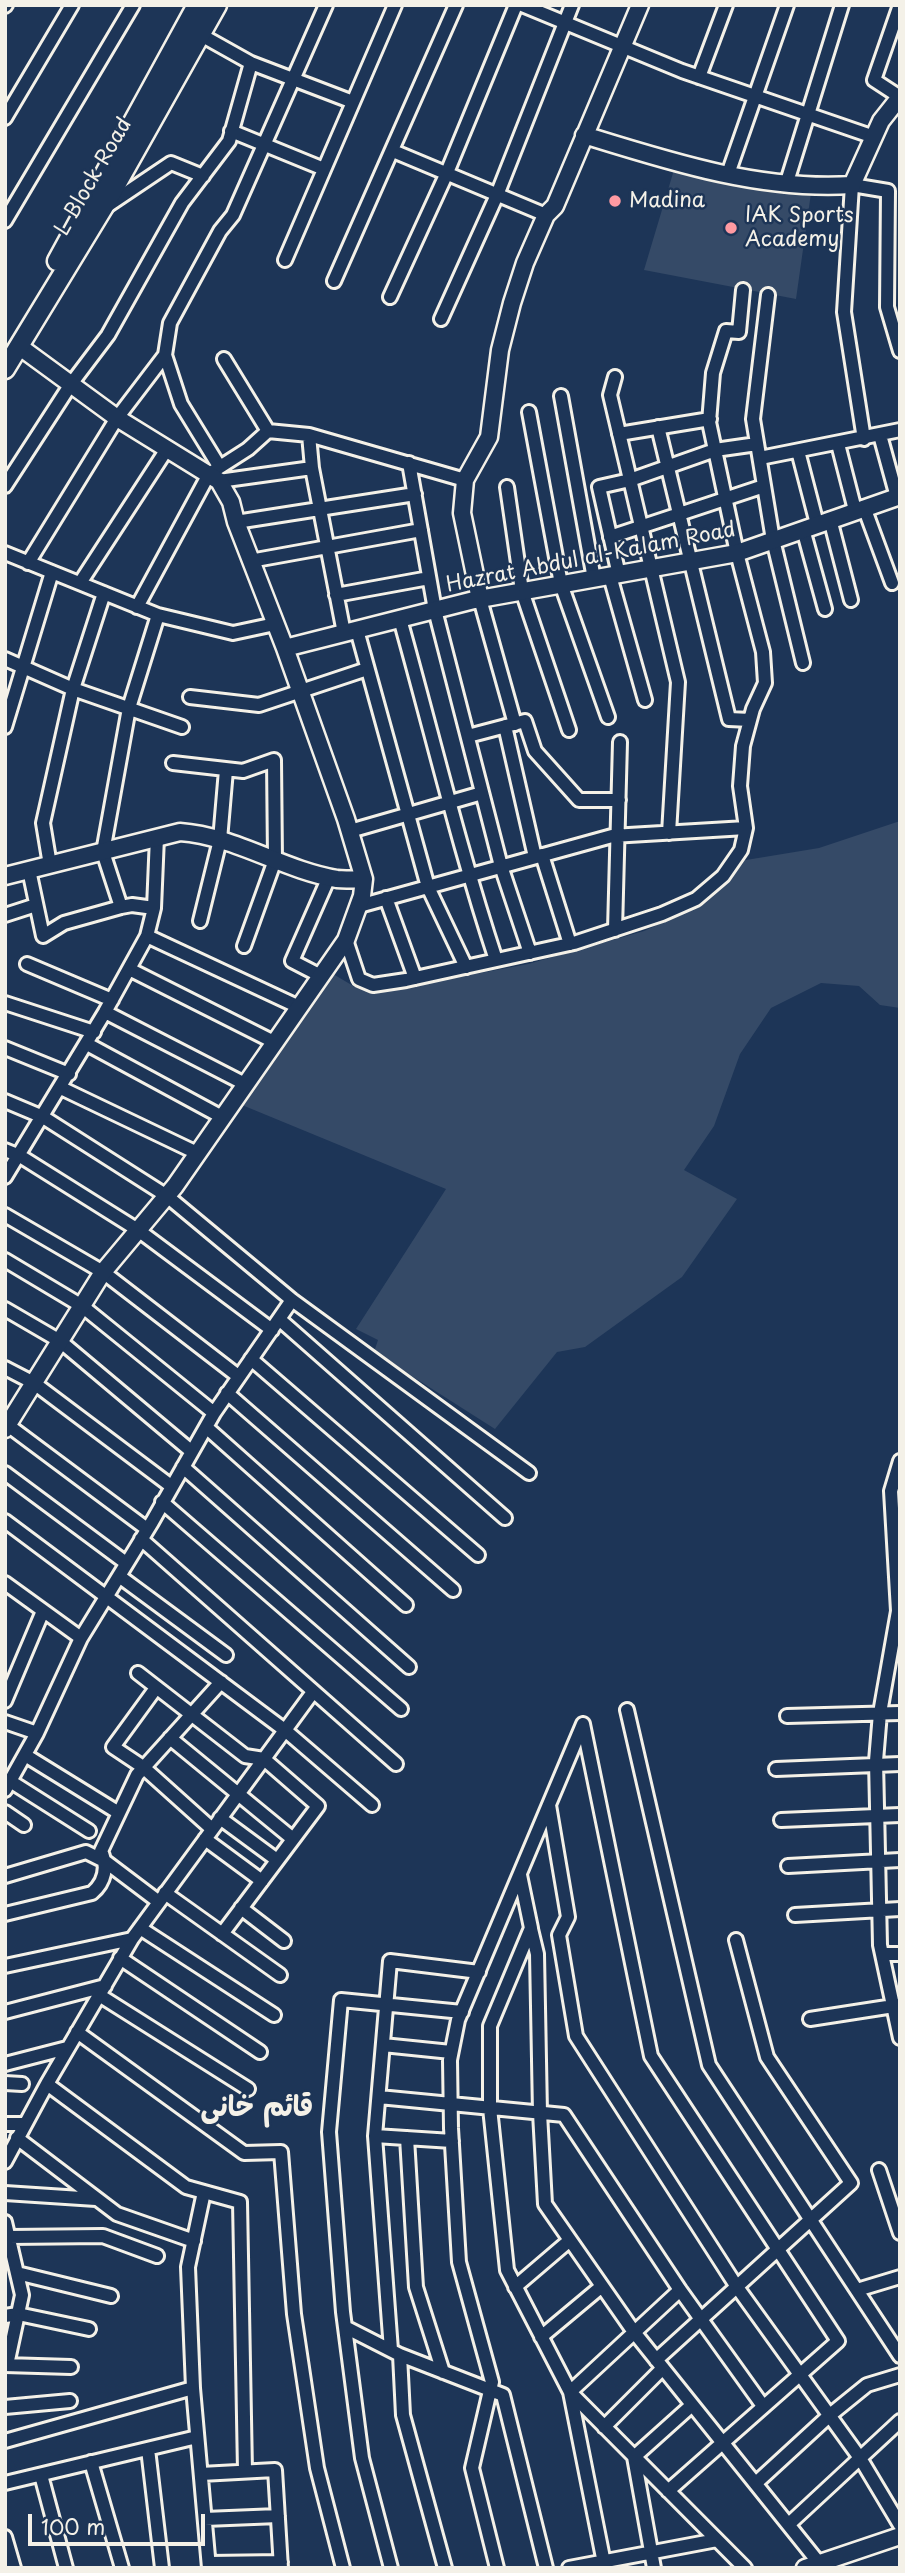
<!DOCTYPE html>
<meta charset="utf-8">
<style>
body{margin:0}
#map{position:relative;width:905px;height:2573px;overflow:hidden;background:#1d3557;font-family:"Playpen Sans",sans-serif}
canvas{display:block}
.frame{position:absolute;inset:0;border:7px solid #f4f1e8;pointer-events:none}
.scale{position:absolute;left:28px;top:2514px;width:177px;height:32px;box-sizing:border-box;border:4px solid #f4f1e8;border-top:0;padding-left:9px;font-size:21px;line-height:24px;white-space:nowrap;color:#f4f1e8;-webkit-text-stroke:5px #1d3557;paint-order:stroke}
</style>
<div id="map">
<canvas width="905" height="2573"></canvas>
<div class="frame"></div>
<div class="scale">100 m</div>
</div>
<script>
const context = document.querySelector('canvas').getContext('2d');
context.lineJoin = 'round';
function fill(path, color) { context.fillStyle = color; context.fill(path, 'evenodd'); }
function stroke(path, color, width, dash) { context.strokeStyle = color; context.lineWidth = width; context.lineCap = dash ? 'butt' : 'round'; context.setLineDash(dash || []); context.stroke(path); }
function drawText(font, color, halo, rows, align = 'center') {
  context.font = font + ' "Playpen Sans","Playpen Sans Arabic",sans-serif'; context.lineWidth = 5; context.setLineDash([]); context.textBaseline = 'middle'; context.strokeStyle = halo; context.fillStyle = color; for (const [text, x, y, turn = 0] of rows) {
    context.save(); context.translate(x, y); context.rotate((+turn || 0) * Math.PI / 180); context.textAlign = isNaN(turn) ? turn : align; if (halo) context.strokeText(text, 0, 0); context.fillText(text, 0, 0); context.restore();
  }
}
const green = new Path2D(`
 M676 163 812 186 796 299 644 270Z
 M900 821V1008L880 1005 859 986 821 983 771 1008 740 1054 714 1126 684 1170 737 1199 682 1277 585 1347 557 1352 495 1429 374 1352 378 1340 356 1329 446 1189 242 1105 328 971 355 987 374 993 528 964 644 931 703 904 740 861 819 848Z`);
const minor = new Path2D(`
 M522 5 682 71 874 137
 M900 5 874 80 900 97
 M5 6 6 5
 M201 35 251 63 353 102
 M699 77 726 5
 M5 118 72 5
 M231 131 324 169
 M393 151 546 215
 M728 174 787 5
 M786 185 842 5
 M107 206 171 163 203 176
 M5 221 133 5
 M285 260 395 5
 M334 281 456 5
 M768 295 753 419 773 540 803 663
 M390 297 446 175 516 5
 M441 319 497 195 572 5
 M224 359 268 431
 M615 377 610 395 678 682 669 833
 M561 396 594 579
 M529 412 561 584 608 717
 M658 427 729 719 750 720
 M619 434 710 419
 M309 435 312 468 344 633
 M880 435 897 497
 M864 439 844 312 852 185 888 191 887 307 900 351
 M838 444 855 510
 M798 451 817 524
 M760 458 900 430
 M409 463 435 610 501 866 530 953
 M219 466 181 404 165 355 170 323 220 231 233 215 326 5
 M219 481 312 468
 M5 486 71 384 108 335 182 203 229 141 251 63
 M507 487 522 591 569 730
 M864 507 892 583
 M830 519 851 600
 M236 522 415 494
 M803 529 825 609
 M610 537 764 486
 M5 553 158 615 233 633 275 624
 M250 561 421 530
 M28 563 117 418 165 355
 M619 575 599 487 630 480 715 450 757 444
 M610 576 645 700
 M80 583 167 449
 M336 595 429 578
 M480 599 515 724
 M137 607 209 474 248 449 268 431 309 435 465 480
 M400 619C432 733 459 848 496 960
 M357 630 428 887 466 967
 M5 659 73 689 182 727
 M190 697 259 705 367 669
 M505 726 535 857
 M5 727 52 572
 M468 736 525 721 535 751 579 800H619
 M173 763 243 771 274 760 275 860 244 946
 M350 831 482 793
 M542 855 570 944
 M50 865 43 823 73 689 104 593
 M29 870 43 936 64 923 121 907 103 852 129 708 158 615
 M386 898 415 978
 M359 906 612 836 746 828
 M154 908 157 837
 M5 915 36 905
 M200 921 220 840 226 770
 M615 930 620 742
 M147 936 299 1007
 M346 940 359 979 373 985 406 980 574 943 662 914 696 899 723 876 741 850 746 828 740 786 743 746 753 709 765 683 763 652 737 553 709 422 713 373 726 331 739 332 743 290
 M27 964 112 1000
 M129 969 274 1042
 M321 976 292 961 329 877
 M5 1003 94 1032
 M105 1012 245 1084
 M87 1044 222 1117
 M5 1048 69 1074
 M61 1088 197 1153
 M5 1101 43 1117 167 1196 292 1300 529 1473
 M5 1150 20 1156 138 1230 272 1330
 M5 1177 105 1012 147 936 154 908 132 905 121 907
 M5 1215 103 1272 238 1376
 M5 1260 82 1306 214 1413
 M5 1309 60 1341 191 1451
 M279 1319 505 1518
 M251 1359 478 1555
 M5 1368 34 1383 171 1486
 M227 1393 453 1590
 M5 1423 147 1529
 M206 1427 406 1605
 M900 1461 891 1491 898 1611 880 1713 876 1761 880 1945 900 2038
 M183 1467 409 1667
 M5 1473 126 1563
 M162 1502 401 1709
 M5 1521 286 1731 372 1805
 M141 1539 396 1764
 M119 1576 226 1655
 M5 1583 81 1638
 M138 1673 245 1756 264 1759 318 1806 222 1934
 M156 1688 113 1747 143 1767 212 1829
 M5 1701 43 1611
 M627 1710 709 2065 900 2356
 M787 1716 900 1713
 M5 1722 37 1733
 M583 1724 651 2056 838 2341 668 2491
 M170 1738 293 1839
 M25 1755 119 1813
 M776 1769 900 1764
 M10 1781 89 1831
 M5 1790 37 1733 81 1638 152 1522 214 1413 292 1300
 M549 1805 568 1917 559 1935 576 2036 737 2287 860 2458 900 2525
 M5 1812 24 1825
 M220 1818 277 1860
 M781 1820 900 1815
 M205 1839 262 1881
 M788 1866 900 1860
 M520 1875 531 1928 490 2026V2108L507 2270 570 2392 745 2568
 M5 1876 86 1852 106 1862 159 1902
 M165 1893 280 1975
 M241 1908 284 1941
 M5 1914 92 1893C105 1882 108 1867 101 1851L137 1775 221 1682
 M795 1915 900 1909
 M140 1928 274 2015
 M531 1929 537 1954 540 2113 545 2204 634 2332 823 2568
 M882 1954H900
 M120 1958 260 2052
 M5 1966 132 1939
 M99 1995 248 2089
 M5 2012 105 1986
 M810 2019 900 2005
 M77 2032 244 2153 281 2152 294 2314 317 2468 343 2568
 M383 2045 451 2052
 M5 2064 67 2048
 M5 2083 22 2084
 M47 2084 186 2187 240 2202 245 2471
 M379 2097 564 2115 680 2290 763 2406
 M5 2124H24
 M375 2136 452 2141
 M17 2138 117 2214 194 2241
 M407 2138 416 2287 443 2372
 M5 2162 47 2084 132 1939 313 1692
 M879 2170 900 2233
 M204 2192 188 2267 193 2388 209 2568
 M5 2193 96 2199
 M5 2222 22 2295 7 2365
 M9 2237 103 2236 157 2256
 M17 2273 111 2296
 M515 2287 570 2240
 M857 2290 900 2277
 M5 2316 18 2314 89 2329
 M345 2327 400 2355 503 2395 546 2568
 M541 2337 602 2286
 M391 2350 375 2136 390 1961 479 1972
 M400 2355 403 2415 445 2568
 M656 2360 851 2183 767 2057 736 1940
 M5 2365 71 2367
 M5 2407 70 2401
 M604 2427 663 2368
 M5 2441 193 2388
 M148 2449 162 2568
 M91 2462 122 2568
 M201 2474 275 2470 281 2568
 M41 2475 66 2568
 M5 2483 197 2437
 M756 2483 830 2415 867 2385 900 2375
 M205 2519 278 2516
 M789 2524 900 2421
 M5 2537 14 2568
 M209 2563 281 2562
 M391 2568 362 2458 343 2312 329 2132 341 2000 462 2012
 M497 2568 472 2468 492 2382 459 2262 451 2128 450 2060 458 2020 583 1724
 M569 2568 717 2540
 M605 2568 570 2392 680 2290
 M654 2568 634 2457 692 2405`);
const tertiary = new Path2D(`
 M584 135C671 162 761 191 852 185L881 121 900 97
 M480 599 462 513 465 480 489 437 500 350 512 303 525 263 546 215 555 206 640 5
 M285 648 474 600 737 553 900 496
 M5 876 180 832C235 836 283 870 337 879 346 880 356 879 364 879
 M5 1429 103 1272 175 1186 346 940 362 896 364 879 346 819 285 648 236 522 231 502 219 481 117 418 20 347
 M805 2568 900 2536`);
const secondary = new Path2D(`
 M57 261 197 5
 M5 369 103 208 217 5`);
const markers = [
 [615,201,7,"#ff9aa2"],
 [731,228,7,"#ff9aa2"]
];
const streetNames = [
 ["L Block Road",94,177,-60],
 ["Hazrat Abdul al-Kalam Road",591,558,-11]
];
const poiNames = [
 ["Madina",629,201],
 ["IAK Sports",745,216],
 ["Academy",745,240]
];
const districtNames = [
 ["قائم خانى",257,2108]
];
fill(green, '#354a67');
stroke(minor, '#f4f1e8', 18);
stroke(tertiary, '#f4f1e8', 21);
stroke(secondary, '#f4f1e8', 23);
stroke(minor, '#1d3557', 12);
stroke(tertiary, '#1d3557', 16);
stroke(secondary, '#1d3557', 18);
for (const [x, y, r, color] of markers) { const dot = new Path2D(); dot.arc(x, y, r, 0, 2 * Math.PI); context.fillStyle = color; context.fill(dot); stroke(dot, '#1d3557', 2.5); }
drawText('21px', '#f4f1e8', '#1d3557', streetNames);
drawText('21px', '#f4f1e8', '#1d3557', poiNames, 'left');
drawText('bold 28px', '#f4f1e8', '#1d3557', districtNames);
</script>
